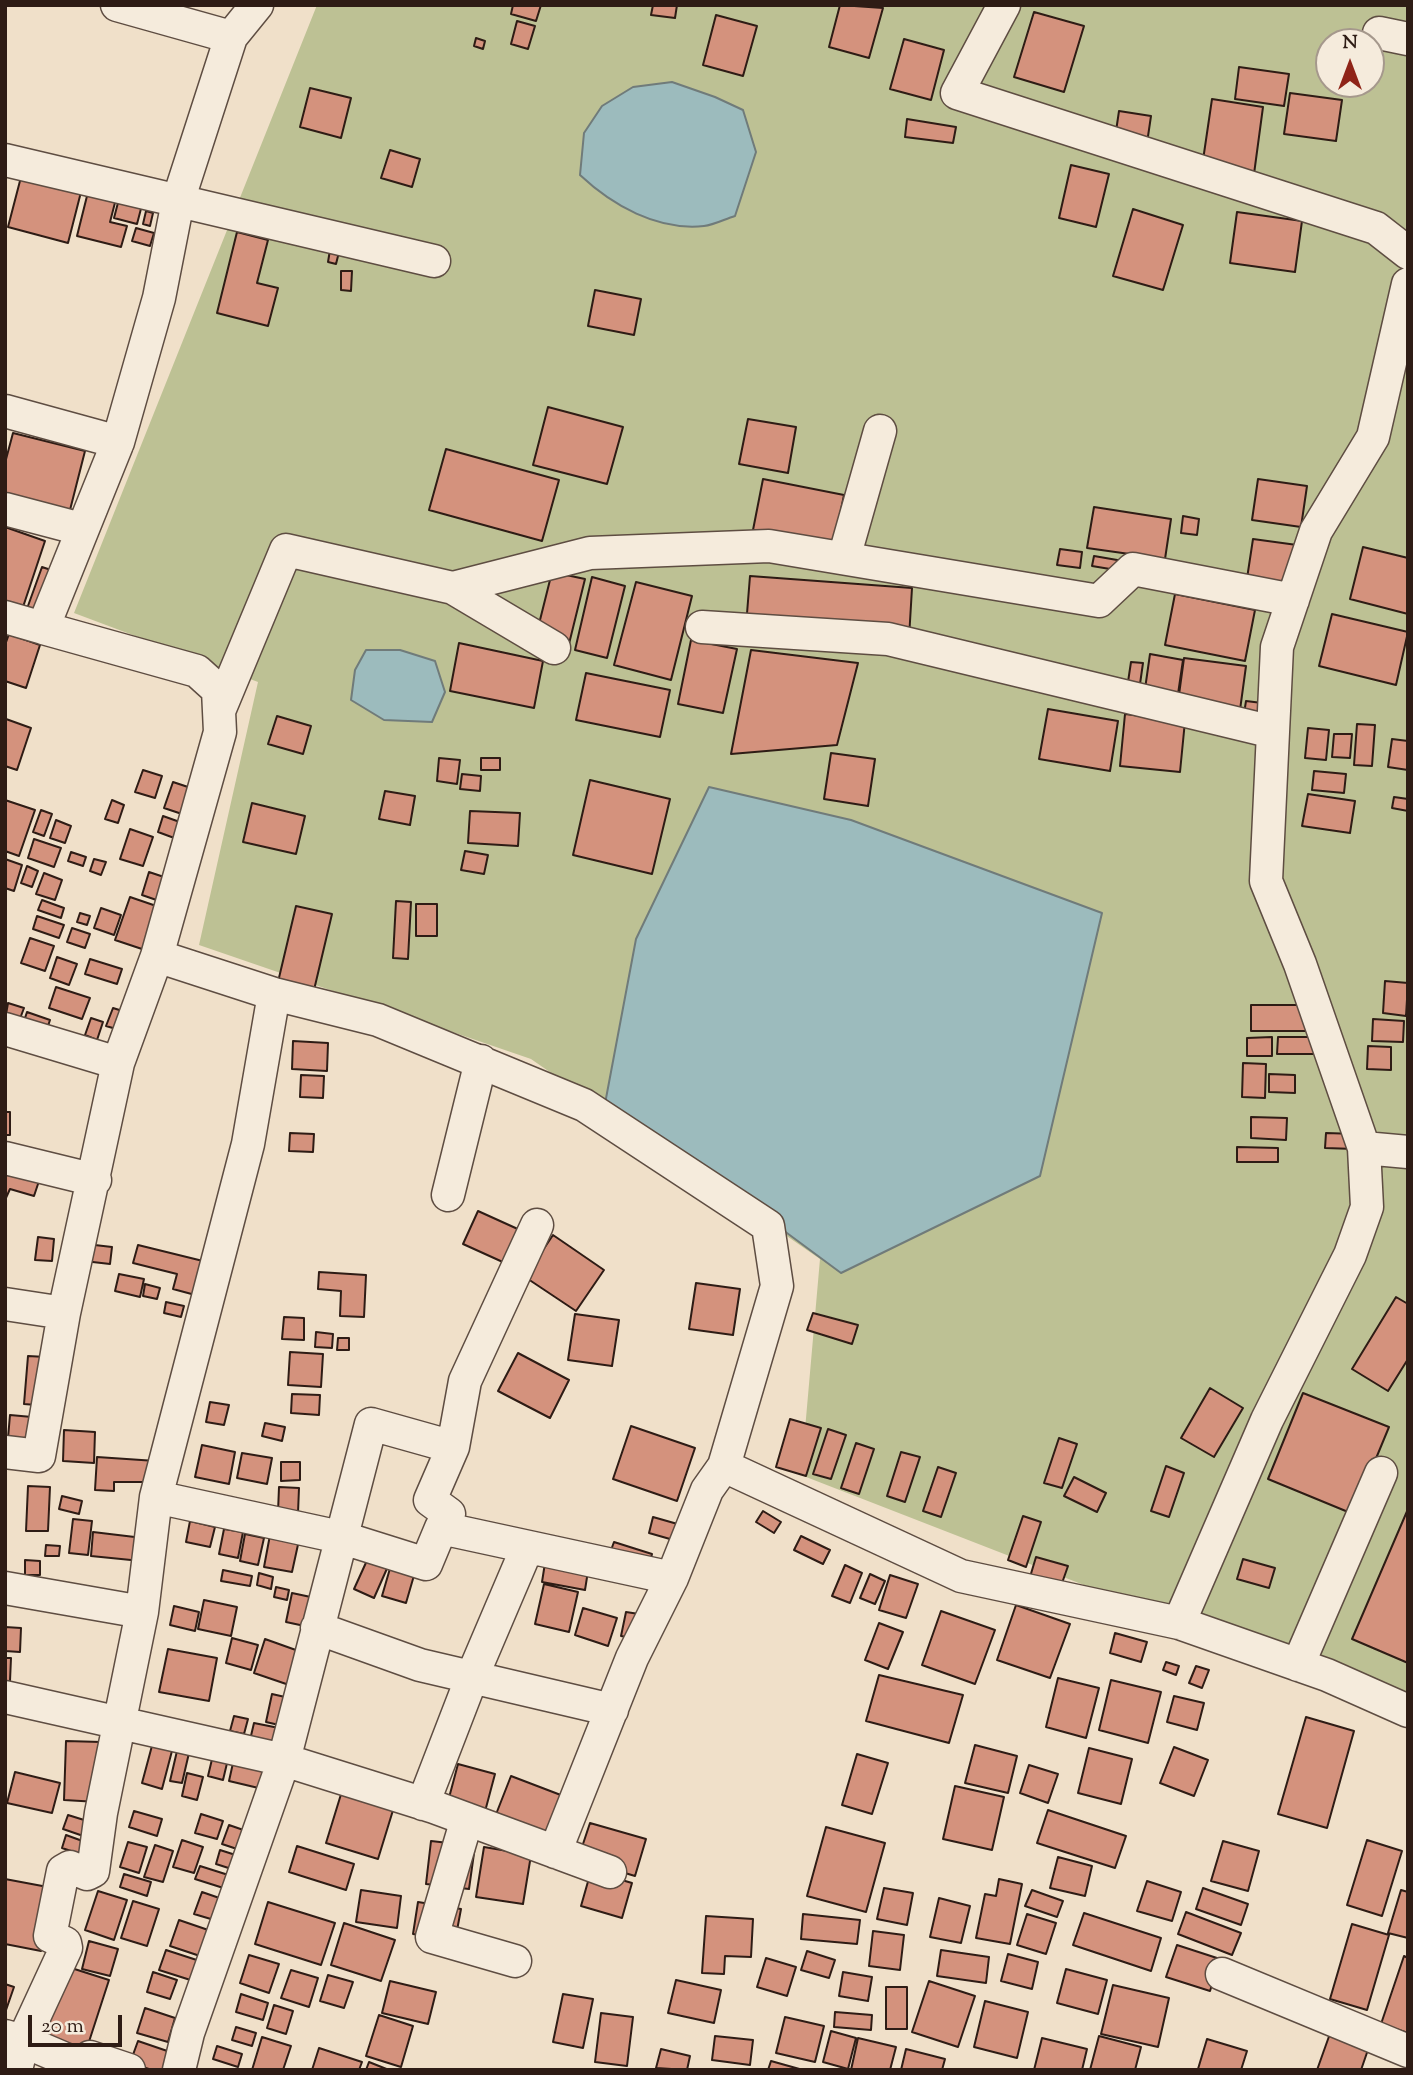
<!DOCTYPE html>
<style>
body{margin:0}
#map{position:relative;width:1413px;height:2075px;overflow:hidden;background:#f0e0c9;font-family:"Sorts Mill Goudy",serif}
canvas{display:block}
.frame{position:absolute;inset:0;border:7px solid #2e1c15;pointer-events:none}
.north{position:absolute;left:1315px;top:28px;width:70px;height:70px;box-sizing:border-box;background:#f5ebdc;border:2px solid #a5988c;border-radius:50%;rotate:0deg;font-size:19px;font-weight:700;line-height:28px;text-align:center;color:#2e1c15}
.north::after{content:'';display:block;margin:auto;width:24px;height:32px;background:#8f2418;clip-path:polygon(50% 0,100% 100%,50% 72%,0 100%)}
.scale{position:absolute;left:28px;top:2015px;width:94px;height:32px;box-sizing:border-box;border:4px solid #2e1c15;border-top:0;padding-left:9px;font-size:21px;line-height:24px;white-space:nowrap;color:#2e1c15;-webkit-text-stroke:5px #f5ebdc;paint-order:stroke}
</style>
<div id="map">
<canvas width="1413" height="2075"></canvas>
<div class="frame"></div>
<div class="north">N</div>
<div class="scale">20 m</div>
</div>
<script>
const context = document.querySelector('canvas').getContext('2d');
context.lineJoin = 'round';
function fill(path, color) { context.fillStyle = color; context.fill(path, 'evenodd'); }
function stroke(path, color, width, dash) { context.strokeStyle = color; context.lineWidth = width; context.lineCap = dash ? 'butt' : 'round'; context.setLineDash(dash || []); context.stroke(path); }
const green = new Path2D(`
 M317 5H1408V1711L801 1475 820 1259 531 1059 199 945 258 682 74 613ZM1329 42H1371V84H1329Z`);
const water = new Path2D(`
 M672 82 715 97 743 110 756 152 735 216C725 219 714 225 704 226 657 231 612 205 580 175L584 133 602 106 633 87Z
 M366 650H400L435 661 445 692 432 722 384 720 351 700 355 670Z
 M709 787 851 820 1102 913 1040 1176 841 1273 718 1182 604 1109 636 939Z`);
const building = new Path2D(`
 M513 5H541L536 21 511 14Z
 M653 5H677L675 18 651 15Z
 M840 5 883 8 869 58 829 47Z
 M1034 12 1084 26 1064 92 1014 77Z
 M716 15 757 26 743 76 703 65Z
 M517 21 535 26 528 49 511 44Z
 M476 38 485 41 483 49 474 46Z
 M904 39 944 50 931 100 890 89Z
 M1239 67 1289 74 1284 106 1235 99Z
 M310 88 351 98 341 138 300 127Z
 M1290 93 1342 100 1336 141 1284 134Z
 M1212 99 1263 107 1254 174 1202 167Z
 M1119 111 1151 116 1147 143 1115 138Z
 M907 119 956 127 953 143 905 137Z
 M390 150 420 159 412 187 381 178Z
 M1071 165 1109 174 1096 227 1059 218Z
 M21 177 81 192 68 243 8 227Z
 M90 184 118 191 110 222 127 226 121 247 77 236Z
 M120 195 143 201 137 224 114 218Z
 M1133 209 1183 225 1163 290 1113 276Z
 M146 211 153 213 150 226 143 224Z
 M1237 212 1302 221 1295 272 1230 263Z
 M136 228 154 233 150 246 132 241Z
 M237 232 268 240 257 283 278 288 268 326 217 313Z
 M330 250 339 252 336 264 328 262Z
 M341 271H352L351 291 341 290Z
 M595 290 641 299 634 335 588 326Z
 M548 407 623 427 607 484 533 465Z
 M748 419 796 427 788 473 739 464Z
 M13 433 85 451 70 510 5 494V463Z
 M446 449 559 480 542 541 429 510Z
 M763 479 844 495 834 545 753 530Z
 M1258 479 1307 486 1301 527 1252 520Z
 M1094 507 1171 519 1165 559 1087 548Z
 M1183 516 1199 519 1197 535 1181 533Z
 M5 527 45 541 19 619 5 614Z
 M1253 539 1297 545 1290 591 1246 585Z
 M1363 547 1408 558V614L1350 599Z
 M1060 549 1082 552 1080 568 1057 565Z
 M1094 556 1123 561 1122 571 1092 566Z
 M42 567 60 573 43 623 24 617Z
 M552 572 585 579 567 652 534 644Z
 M750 576 912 588 909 638 746 626Z
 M592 577 625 586 607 658 575 650Z
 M636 582 692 596 671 680 614 665Z
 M1175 594 1255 610 1245 661 1165 645Z
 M1332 614 1408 632 1396 685 1319 666Z
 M9 634 40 645 26 688 5 681V645Z
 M691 640 737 649 723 713 678 704Z
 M459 643 543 661 534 708 450 691Z
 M751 650 858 663 837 745 731 754Z
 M1150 654 1183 660 1177 701 1144 696Z
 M1184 658 1246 666 1240 710 1178 702Z
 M1131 662 1143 663 1140 684 1128 682Z
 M586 673 670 690 660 737 576 720Z
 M1246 701 1270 704 1267 724 1243 720Z
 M1048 709 1118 721 1110 771 1039 759Z
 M1125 714 1185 721 1180 772 1120 766Z
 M277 716 311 726 303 754 268 744Z
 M6 719 31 728 17 770 5 766Z
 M1357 724 1375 725 1372 766 1354 765Z
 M1308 728 1329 730 1326 760 1305 758Z
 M1334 734H1352L1350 758 1332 757Z
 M1392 739 1408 741V770L1388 767Z
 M831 753 875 759 868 806 824 799Z
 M439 758 460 760 457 784 437 781Z
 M481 758H500V770H481Z
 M143 770 162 776 155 798 135 792Z
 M1314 771 1346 774 1344 793 1312 790Z
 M462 774 481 776 480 791 460 789Z
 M590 780 670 799 652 874 573 855Z
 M173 782 200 791 191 817 164 808Z
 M385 791 415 796 410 825 379 819Z
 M1308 794 1355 801 1350 833 1302 826Z
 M1394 797 1408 799V811L1392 808Z
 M5 800 35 810 19 856 5 851Z
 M112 800 124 805 118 823 105 819Z
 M252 803 305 816 296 854 243 842Z
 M41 810 52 814 44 836 33 832Z
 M470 811 520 813 518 846 468 843Z
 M163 816 191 826 185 842 158 832Z
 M56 820 71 826 65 843 50 838Z
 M130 829 153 837 143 866 120 859Z
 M34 839 61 848 54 867 28 858Z
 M465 851 488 855 484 874 461 870Z
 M71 852 86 857 83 866 68 861Z
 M5 859 22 865 14 891 5 888Z
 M94 859 106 862 101 875 90 871Z
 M27 866 38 871 32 887 21 883Z
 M149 872 176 881 168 904 142 895Z
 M44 873 62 880 55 900 36 894Z
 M130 897 168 910 154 953 115 940Z
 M42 900 64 908 61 918 38 910Z
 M396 901 411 902 408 959 393 958Z
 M416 904H437V936H416Z
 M296 906 332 914 314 990 278 982Z
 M101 908 121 915 114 935 94 928Z
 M80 913 90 916 87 925 77 922Z
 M37 916 64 925 59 938 33 929Z
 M72 928 90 934 85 948 67 942Z
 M30 938 54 946 45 971 21 963Z
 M57 957 77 964 69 985 50 978Z
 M90 959 122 969 117 984 85 974Z
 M1385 981 1408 983 1406 1016 1383 1013Z
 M56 987 90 998 82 1019 49 1008Z
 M8 1003 24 1008 18 1024 5 1020Z
 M1251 1005H1311V1031H1251Z
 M113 1008 129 1013 123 1031 106 1026Z
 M27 1012 50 1020 44 1038 21 1030Z
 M91 1018 103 1022 97 1040 85 1035Z
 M1373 1019 1404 1021 1403 1042 1372 1041Z
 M1272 1037V1056H1247V1038Z
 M1278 1037H1314V1054H1277Z
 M293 1041 328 1043 327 1071 292 1069Z
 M1368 1046 1391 1047V1070L1367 1069Z
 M1243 1063 1266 1064 1265 1098 1242 1097Z
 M1269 1074 1295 1075V1093L1269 1092Z
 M301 1075 324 1076 323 1098 300 1097Z
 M5 1112H10V1135H5Z
 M1251 1117 1287 1118 1286 1140 1251 1138Z
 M290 1133 314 1134 313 1152 289 1151Z
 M1326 1133 1356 1134 1355 1149 1325 1148Z
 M1237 1147 1278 1148V1162H1237Z
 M5 1164 41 1175 34 1196 10 1189 5 1200Z
 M478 1211 531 1235 516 1268 463 1244Z
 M553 1235 604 1270 576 1311 525 1277Z
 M38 1237 54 1239 52 1261 35 1260Z
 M86 1244 112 1247 110 1264 84 1261Z
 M138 1245 207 1262 199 1296 173 1289 177 1274 133 1263Z
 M319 1272 366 1275 364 1317 340 1316 341 1291 318 1289Z
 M119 1274 144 1279 140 1297 115 1291Z
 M696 1283 740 1289 733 1335 689 1329Z
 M145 1284 160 1288 157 1299 143 1296Z
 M1396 1297 1408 1304V1359L1388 1391 1352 1369Z
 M166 1302 184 1306 181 1317 164 1313Z
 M813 1313 858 1325 852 1344 807 1330Z
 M575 1314 619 1320 612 1366 568 1360Z
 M284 1317 304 1318V1340L282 1339Z
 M316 1332 333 1334 332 1348 315 1347Z
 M338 1338H349V1350H337Z
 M290 1352 323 1354 321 1387 288 1385Z
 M518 1353 569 1380 550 1418 498 1391Z
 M28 1356 64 1358 60 1407 24 1404Z
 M1210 1388 1243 1408 1214 1457 1181 1438Z
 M1303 1393 1389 1427 1353 1514 1268 1479Z
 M292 1394 320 1395 319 1415 291 1413Z
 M210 1402 229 1405 224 1425 206 1422Z
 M10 1415 54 1419 6 1461Z
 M790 1419 821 1428 806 1476 776 1467Z
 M265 1423 285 1427 282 1441 262 1436Z
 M631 1426 695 1448 677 1501 613 1479Z
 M828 1429 846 1435 831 1479 813 1474Z
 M64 1430 95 1432 94 1463 63 1461Z
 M1059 1438 1077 1444 1062 1488 1044 1483Z
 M856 1443 874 1449 859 1494 841 1488Z
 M202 1445 235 1452 229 1484 195 1477Z
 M901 1452 920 1457 905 1502 887 1496Z
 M242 1453 272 1458 267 1484 237 1478Z
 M97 1457 156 1461 157 1482H114V1491L95 1490Z
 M281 1462H300V1480L281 1481Z
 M1166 1466 1184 1473 1169 1517 1151 1511Z
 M938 1467 956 1473 941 1517 923 1511Z
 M1074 1477 1106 1493 1097 1512 1064 1496Z
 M28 1486 50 1487 48 1531H26Z
 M279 1487 299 1488 298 1513 278 1512Z
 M62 1496 82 1501 79 1514 59 1509Z
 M1408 1509V1663L1352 1639Z
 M763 1511 781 1522 774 1533 756 1522Z
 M1023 1516 1041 1522 1026 1567 1008 1560Z
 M653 1517 681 1525 677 1541 649 1533Z
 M73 1519 92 1521 88 1555 69 1553Z
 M190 1521 215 1527 210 1547 186 1542Z
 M224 1529 243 1532 238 1558 219 1554Z
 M93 1532 143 1538 141 1561 91 1556Z
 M245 1534 264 1538 258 1565 240 1561Z
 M270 1535 299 1540 292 1572 264 1567Z
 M801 1536 830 1550 823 1564 794 1550Z
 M614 1542 652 1554 647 1573 607 1561Z
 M46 1545 60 1546 59 1556H45Z
 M369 1556 389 1564 374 1598 354 1589Z
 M1036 1557 1068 1566 1061 1586 1030 1577Z
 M1243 1559 1275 1568 1269 1588 1237 1579Z
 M25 1560 40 1561V1575H25Z
 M545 1563 588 1571 585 1590 542 1582Z
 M391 1565 415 1572 406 1603 382 1596Z
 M845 1565 862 1573 850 1603 832 1596Z
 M223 1570 252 1576 250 1586 221 1581Z
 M259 1573 273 1577 271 1589 257 1585Z
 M870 1574 885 1581 875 1604 860 1598Z
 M890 1575 918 1584 906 1618 879 1610Z
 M544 1584 578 1592 569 1632 535 1624Z
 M276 1587 289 1590 287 1600 274 1597Z
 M292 1593 320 1599 314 1628 286 1622Z
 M204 1600 237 1607 231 1636 198 1629Z
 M1016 1605 1070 1624 1050 1678 997 1660Z
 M174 1606 199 1612 195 1631 170 1625Z
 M583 1608 617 1618 608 1646 575 1635Z
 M941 1611 995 1630 975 1684 922 1665Z
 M626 1612 652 1616 647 1641 621 1636Z
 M879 1623 903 1632 888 1669 865 1660Z
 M5 1627 21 1628 20 1652 5 1651Z
 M1115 1633 1147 1642 1141 1662 1110 1653Z
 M232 1638 258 1645 251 1670 226 1663Z
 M265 1639 307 1654 295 1687 254 1673Z
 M168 1649 217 1658 209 1701 159 1692Z
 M5 1658H11L10 1681H5Z
 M1166 1662 1179 1666 1176 1675 1163 1670Z
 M1196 1666 1209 1670 1202 1688 1189 1683Z
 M879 1675 963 1695 949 1743 866 1721Z
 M1058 1678 1099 1688 1086 1738 1046 1727Z
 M1111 1680 1161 1692 1148 1743 1099 1730Z
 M272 1694 285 1697 279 1725 266 1722Z
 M1174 1696 1204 1703 1197 1730 1167 1722Z
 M234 1716 248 1719 244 1734 230 1731Z
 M1306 1717 1354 1731 1327 1828 1278 1814Z
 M254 1723 279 1728 275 1745 250 1740Z
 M66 1741 101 1742 98 1802 64 1800Z
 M153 1742 173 1747 162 1789 142 1783Z
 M975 1745 1017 1756 1008 1793 965 1783Z
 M1174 1747 1208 1760 1194 1796 1160 1783Z
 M1089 1748 1132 1759 1121 1804 1078 1793Z
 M177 1751 189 1753 182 1783 170 1781Z
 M235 1754 274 1763 267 1790 229 1781Z
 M857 1754 888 1763 872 1814 842 1805Z
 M213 1755 228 1759 223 1780 208 1776Z
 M458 1764 495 1774 483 1819 446 1809Z
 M1029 1765 1058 1774 1048 1803 1020 1793Z
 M15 1772 60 1783 52 1813 7 1803Z
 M187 1773 203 1777 197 1800 182 1796Z
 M511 1776 566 1797 548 1843 493 1822Z
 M955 1786 1004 1797 992 1850 943 1839Z
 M342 1791 394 1807 378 1859 326 1843Z
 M1048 1810 1126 1836 1115 1868 1037 1843Z
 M134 1811 162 1819 157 1836 129 1827Z
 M201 1814 223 1821 217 1839 195 1833Z
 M68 1815 97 1824 92 1839 63 1829Z
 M590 1823 646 1839 635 1876 578 1859Z
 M229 1825 255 1834 249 1853 222 1844Z
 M826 1827 885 1843 866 1912 807 1896Z
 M66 1835 88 1843 83 1855 62 1848Z
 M182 1840 203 1847 194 1873 173 1867Z
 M1367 1840 1402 1851 1382 1916 1347 1905Z
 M431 1841 475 1846 469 1889 426 1884Z
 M1223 1841 1259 1851 1248 1891 1211 1881Z
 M128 1842 147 1847 139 1873 120 1867Z
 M155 1845 173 1851 163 1882 144 1877Z
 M297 1846 354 1864 346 1890 289 1872Z
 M484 1847 531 1855 523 1904 476 1897Z
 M220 1850 245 1858 241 1872 216 1864Z
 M1058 1857 1092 1866 1085 1896 1050 1888Z
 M200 1866 241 1879 236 1892 195 1879Z
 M591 1871 632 1883 622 1918 581 1906Z
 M124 1874 151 1882 147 1896 120 1887Z
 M5 1879 53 1888 41 1951 5 1944Z
 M999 1879 1022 1884 1010 1944 976 1938 985 1894 996 1896Z
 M1147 1881 1181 1892 1172 1921 1137 1911Z
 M884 1888 913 1893 907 1925 877 1919Z
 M1203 1888 1248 1904 1241 1925 1196 1909Z
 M361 1890 401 1896 397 1928 356 1922Z
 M1032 1890 1063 1901 1057 1917 1025 1906Z
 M1401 1890 1408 1892V1938L1388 1933Z
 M98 1891 127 1900 114 1940 85 1930Z
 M202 1892 228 1901 221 1922 194 1914Z
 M939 1898 970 1906 961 1943 930 1937Z
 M133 1901 159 1909 147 1946 121 1938Z
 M268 1902 335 1923 321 1965 255 1944Z
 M418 1902 461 1909 455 1941 413 1934Z
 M1186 1912 1241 1933 1232 1955 1178 1934Z
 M1084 1913 1161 1938 1151 1971 1073 1945Z
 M803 1914 860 1920 857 1944 801 1939Z
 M1027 1914 1056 1923 1046 1954 1017 1945Z
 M706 1916 753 1919 751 1957 725 1956 724 1974 702 1973Z
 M179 1920 217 1933 209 1959 170 1946Z
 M344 1923 395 1940 381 1981 331 1965Z
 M1352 1924 1389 1935 1367 2010 1330 1999Z
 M873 1931 904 1935 900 1970 869 1966Z
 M89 1941 118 1949 110 1976 82 1969Z
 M1177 1945 1220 1959 1210 1991 1166 1977Z
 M166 1950 209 1964 203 1984 159 1970Z
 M941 1950 989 1957 986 1983 937 1976Z
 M807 1951 835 1960 829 1978 801 1970Z
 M1008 1954 1038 1962 1032 1989 1001 1981Z
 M249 1955 279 1964 269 1993 240 1983Z
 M1404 1956 1408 1958V2033L1381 2024Z
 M766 1958 796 1967 787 1996 757 1987Z
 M65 1966 109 1980 85 2054 41 2039Z
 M1066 1969 1107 1980 1098 2014 1057 2003Z
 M291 1970 318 1978 309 2007 281 1998Z
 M153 1972 177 1980 170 1999 147 1992Z
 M843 1972 872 1977 868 2001 839 1996Z
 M328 1975 353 1982 344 2008 320 2001Z
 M676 1980 721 1990 714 2023 668 2013Z
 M390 1981 436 1992 428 2024 382 2013Z
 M929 1981 975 1996 958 2047 912 2032Z
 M5 1984 14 1987 5 2013Z
 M1113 1985 1169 1998 1158 2047 1101 2034Z
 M886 1987H907V2029H886Z
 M241 1994 268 2003 263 2020 236 2012Z
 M563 1994 593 1999 583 2048 553 2042Z
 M985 2001 1028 2012 1017 2058 974 2047Z
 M274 2005 293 2011 286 2034 267 2028Z
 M145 2008 175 2018 168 2042 137 2033Z
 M835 2012 872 2015 871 2030 834 2027Z
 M601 2013 633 2017 627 2066 595 2062Z
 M379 2015 413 2026 401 2067 366 2056Z
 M785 2017 824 2026 815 2062 776 2053Z
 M236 2027 256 2033 252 2046 232 2040Z
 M1332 2028 1371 2041 1361 2070H1317Z
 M831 2031 856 2038 848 2069 823 2062Z
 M715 2036 753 2040 750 2065 712 2060Z
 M1099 2036 1141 2047 1135 2070H1090Z
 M262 2037 291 2046 283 2070H252Z
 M858 2038 896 2047 890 2070H851Z
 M1042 2038 1087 2049 1082 2070H1034Z
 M1207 2039 1247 2051 1241 2070 1198 2069Z
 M138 2041 179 2055 174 2070H152L130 2063Z
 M217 2046 242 2054 238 2067 213 2059Z
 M319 2048 362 2062 359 2070H312Z
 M661 2049 690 2056 687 2070 656 2068Z
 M906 2049 945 2059 942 2070H901Z
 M771 2061 803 2070H768Z
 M369 2062 389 2070H366Z`);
const minor = new Path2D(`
 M117 5 231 37
 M257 5 231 37 178 201 159 298 118 442 43 628 197 671 218 690 220 732 157 956 274 994 378 1020 584 1105 768 1226 777 1286 724 1466 961 1576 1179 1623 1327 1675 1408 1711
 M1004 5 957 93 1376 228 1408 253
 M1379 33 1408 39
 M5 160 434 261
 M5 411 118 442
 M5 509 81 529
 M844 558 880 431
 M453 588 590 553 769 546 1099 601 1133 569 1293 600
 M5 617 43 628
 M702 627 888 639 1273 732
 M219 711 286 550 453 588 554 648
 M5 1029 118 1063
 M1364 1148 1408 1152
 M5 1158 95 1180
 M448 1195 481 1061
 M5 1304 64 1313
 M5 1452 39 1456 64 1313 118 1063 157 956
 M156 1497 340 1537 426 1564 441 1528 672 1578
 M441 1528 449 1514 430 1500 453 1447
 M5 1588 142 1612
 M1179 1623 1267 1420 1350 1255 1367 1207 1364 1148 1300 964 1266 881 1277 647 1316 531 1373 437 1408 284
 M317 1628 420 1665 612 1710
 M1298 1665 1381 1473
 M5 1697 284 1760 434 1807 610 1872
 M423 1804 472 1677 527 1548
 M467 1819 432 1937 515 1961
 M555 1852 632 1658 672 1578 707 1490 724 1466
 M1222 1974 1408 2051
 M5 2036 23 2041 16 2070
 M129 2070 90 2057 84 2067 23 2041 66 1948 65 1943 50 1936 63 1871 70 1867 87 1874 93 1871 101 1813 142 1612 156 1497 248 1144 274 994
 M179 2070 188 2033 284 1760 371 1424 453 1447 465 1381 537 1225`);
fill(green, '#bdc194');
fill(water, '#9cbbbd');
stroke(water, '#707b7a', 2);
fill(building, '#d4927d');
stroke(building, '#2e1c15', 2);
stroke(minor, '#5e4d42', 35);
stroke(minor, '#f5ebdc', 32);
</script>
